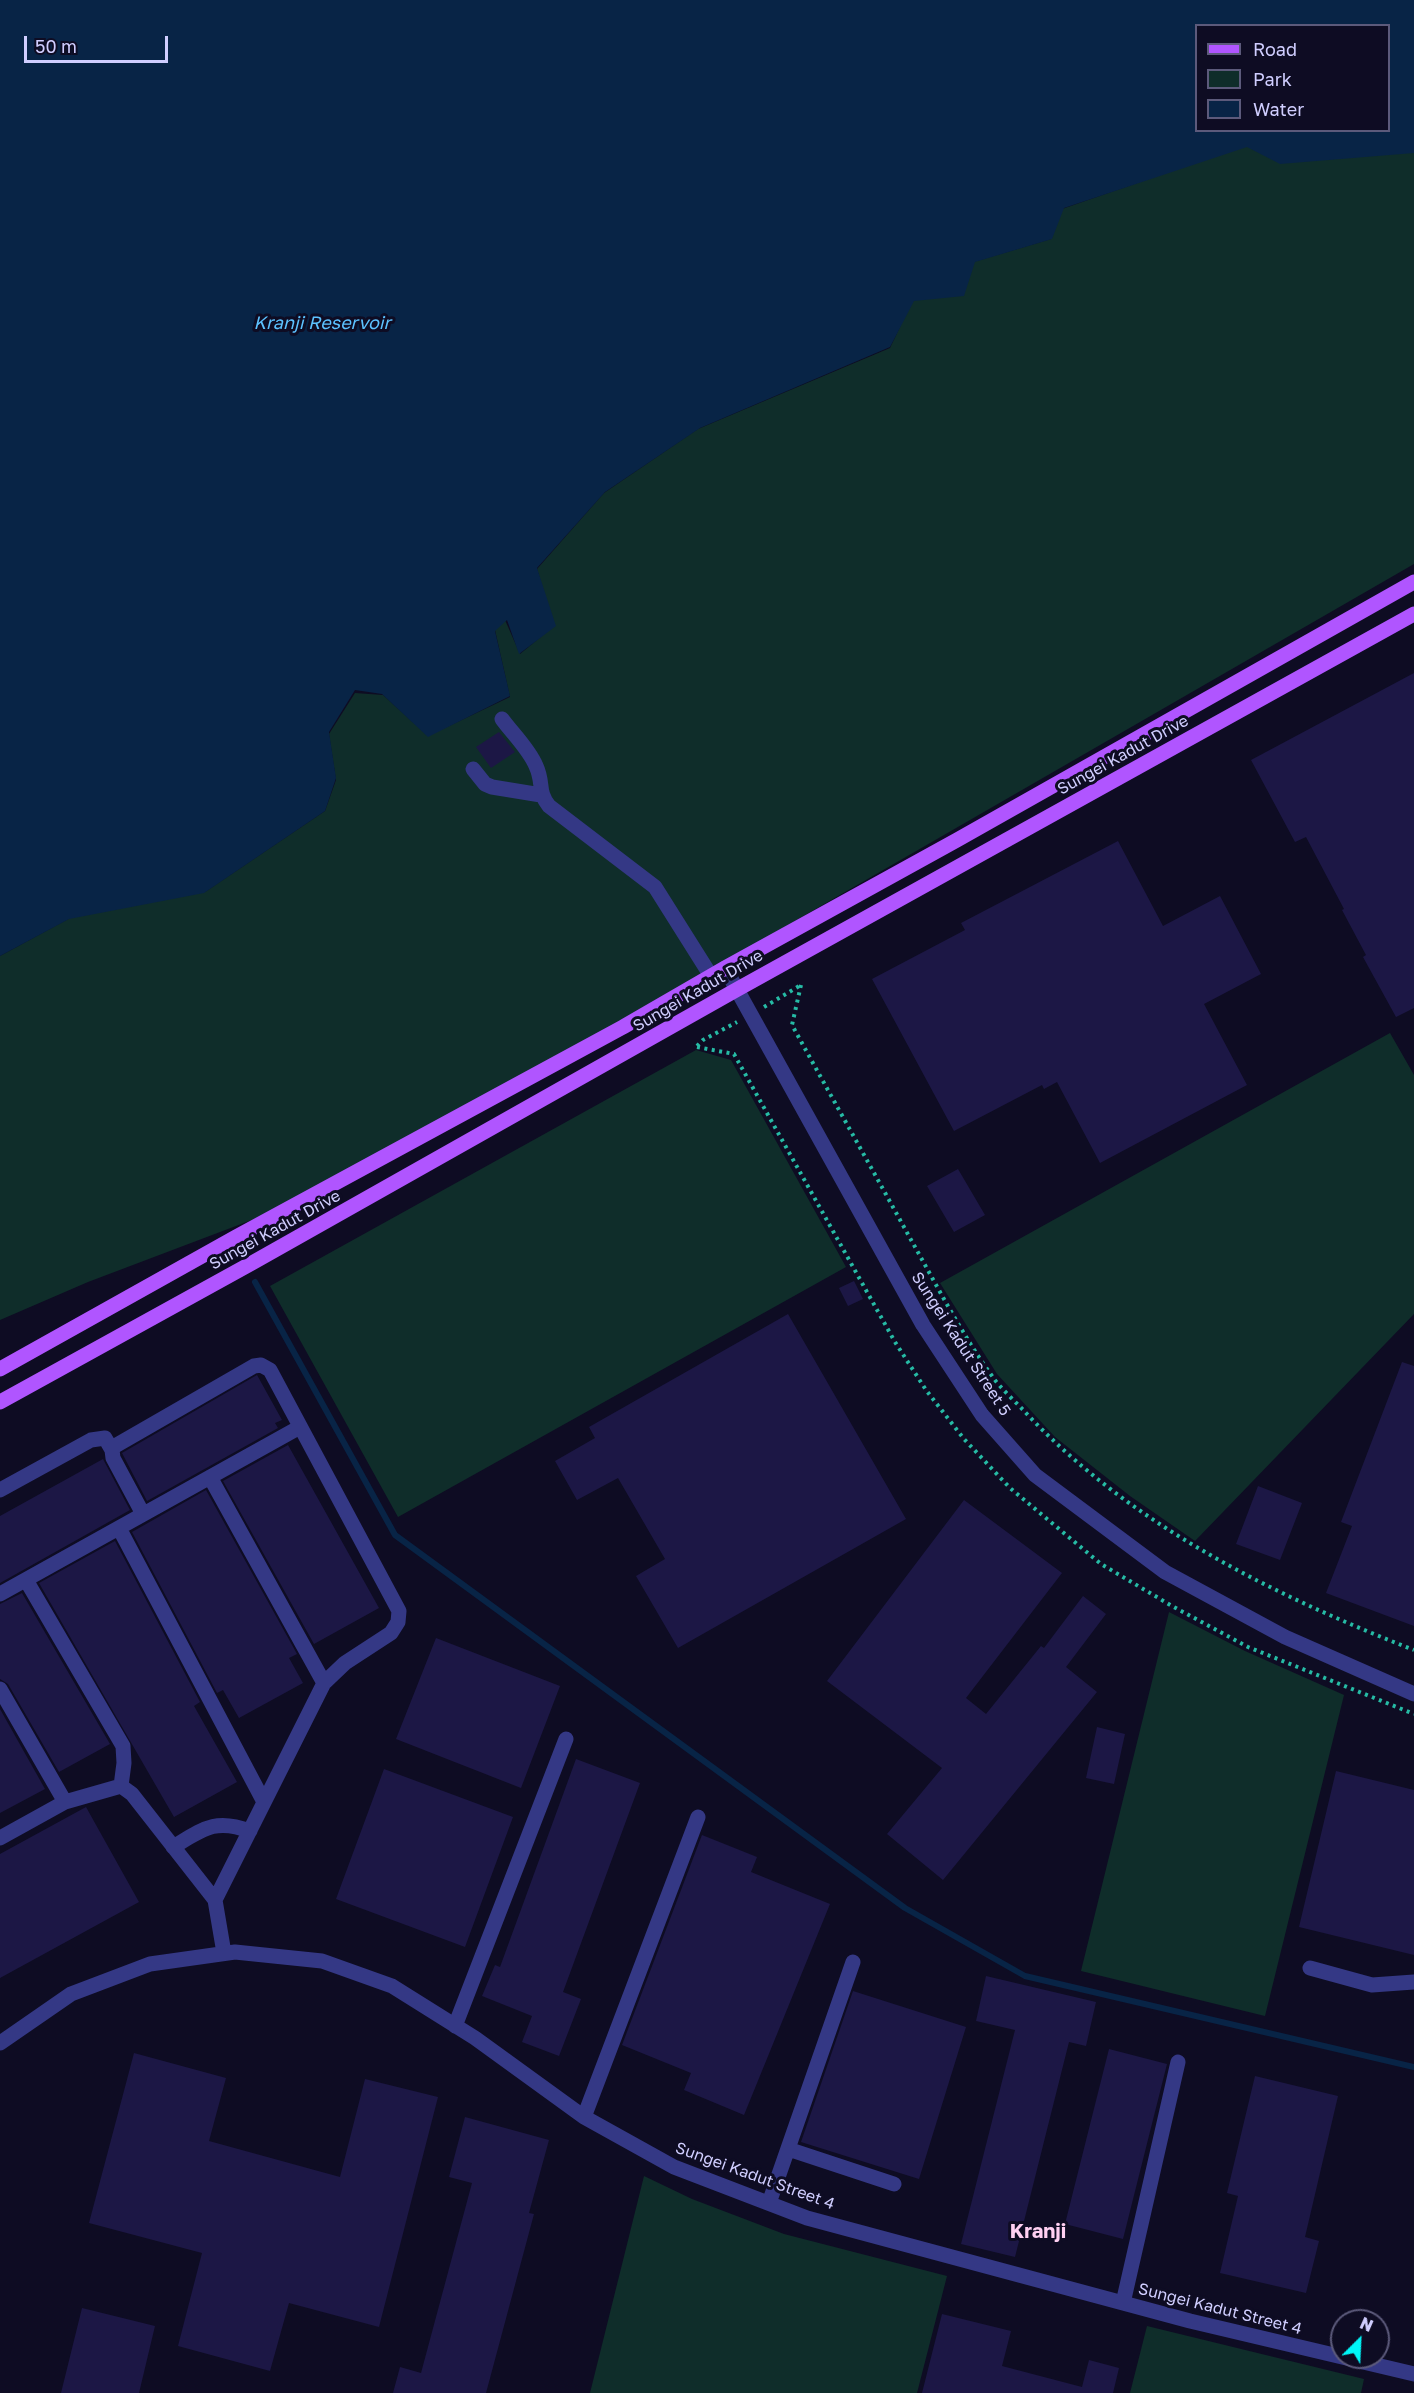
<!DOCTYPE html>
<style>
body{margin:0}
#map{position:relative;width:1414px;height:2393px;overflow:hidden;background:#0e0c23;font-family:"Golos Text",sans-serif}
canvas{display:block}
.legend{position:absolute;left:1195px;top:24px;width:195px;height:108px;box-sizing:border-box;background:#0e0c23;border:2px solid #5c5a7b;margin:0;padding:8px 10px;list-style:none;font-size:18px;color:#d0ceff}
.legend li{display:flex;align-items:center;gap:12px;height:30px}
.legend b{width:30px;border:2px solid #5c5a7b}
.north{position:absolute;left:1330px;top:2309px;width:60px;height:60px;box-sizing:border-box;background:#0e0c23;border:2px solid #5c5a7b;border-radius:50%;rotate:24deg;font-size:16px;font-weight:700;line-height:24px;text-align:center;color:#d0ceff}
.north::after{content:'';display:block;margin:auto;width:21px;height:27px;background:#00f7f9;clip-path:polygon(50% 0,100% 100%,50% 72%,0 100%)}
.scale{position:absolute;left:24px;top:36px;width:144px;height:27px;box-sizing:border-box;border:3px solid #d0ceff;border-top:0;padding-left:8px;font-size:18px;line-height:21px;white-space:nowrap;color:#d0ceff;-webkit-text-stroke:4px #0e0c23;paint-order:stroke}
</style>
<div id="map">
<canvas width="1414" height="2393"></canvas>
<ul class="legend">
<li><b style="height:8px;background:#b055ff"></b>Road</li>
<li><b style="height:16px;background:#0f2d2a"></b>Park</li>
<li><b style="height:16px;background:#082446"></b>Water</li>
</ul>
<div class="north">N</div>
<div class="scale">50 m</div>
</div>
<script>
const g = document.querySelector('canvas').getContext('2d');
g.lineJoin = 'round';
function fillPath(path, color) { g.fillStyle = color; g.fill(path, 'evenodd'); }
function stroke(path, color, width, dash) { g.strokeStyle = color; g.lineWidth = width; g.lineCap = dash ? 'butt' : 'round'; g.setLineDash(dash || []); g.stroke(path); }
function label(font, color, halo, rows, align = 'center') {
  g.font = font + ' "Golos Text",sans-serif'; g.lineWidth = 6; g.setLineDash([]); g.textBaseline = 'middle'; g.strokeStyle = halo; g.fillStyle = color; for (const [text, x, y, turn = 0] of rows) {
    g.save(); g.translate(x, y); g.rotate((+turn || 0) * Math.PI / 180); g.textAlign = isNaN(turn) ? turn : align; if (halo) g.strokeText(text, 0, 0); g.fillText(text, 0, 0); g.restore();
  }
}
fillPath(new Path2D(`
 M1247,145L1414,153V564L323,1193L88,1282L0,1320V956L70,918L205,892L325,811L336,780L329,734L355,693L383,695L428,736L510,697L495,630L505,620L520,654L554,626L537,569L604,493L698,429L890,348L913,299L973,262L1051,239L1062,209Z
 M1390,1033L1414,1075V1314L1195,1541L1130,1496L1055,1437L997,1374L940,1283Z
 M696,1050L731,1060L846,1267L398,1517L270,1286Z
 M1169,1612L1245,1651L1344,1695L1265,2016L1081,1971Z
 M644,2176L692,2199L784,2234L947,2276L917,2393H590Z
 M1147,2326L1364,2379L1361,2393H1130Z`), '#0f2d2a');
fillPath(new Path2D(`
 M0,0H1414V153L1280,164L1247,147L1064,208L1052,239L975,262L964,296L914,301L890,347L700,428L605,492L537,568L556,626L519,654L507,620L495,631L510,696L428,737L382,694L355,690L329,732L336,778L325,811L204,893L69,919L0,956ZM1196,26H1388V130H1196Z`), '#082446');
stroke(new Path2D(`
 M255,1282L395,1535L905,1908L1025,1976L1414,2067`), '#082446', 6);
fillPath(new Path2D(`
 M1414,673V1008L1396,1017L1363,957L1366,955L1342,910L1344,909L1306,837L1295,842L1251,760Z
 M499,732L515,752L491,768L476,747Z
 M1118,841L1163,926L1220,896L1261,974L1204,1004L1247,1085L1100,1163L1057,1082L1044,1089L1042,1085L954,1131L872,979L965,930L961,923Z
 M958,1169L985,1215L954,1232L927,1186Z
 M854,1281L863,1299L848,1306L839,1288Z
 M788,1314L906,1519L678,1648L636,1576L665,1559L618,1478L577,1500L555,1461L595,1438L589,1427Z
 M1402,1362L1414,1366V1626L1326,1593L1352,1526L1341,1522Z
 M257,1375L282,1420L275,1423L278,1428L147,1501L122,1453Z
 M288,1445L379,1608L314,1644L223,1481Z
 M103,1459L130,1510L0,1583V1516Z
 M1258,1486L1302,1503L1280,1560L1236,1544Z
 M206,1490L297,1654L289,1658L303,1683L239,1718L223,1690L217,1693L132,1532Z
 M964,1500L1062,1573L966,1698L986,1714L1041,1646L1044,1648L1083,1596L1106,1614L1066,1667L1097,1692L943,1880L887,1834L942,1768L827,1681Z
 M115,1541L200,1702L194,1706L237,1782L174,1817L39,1583Z
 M22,1593L110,1744L59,1772L8,1684L0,1679V1604Z
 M436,1638L560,1686L521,1788L396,1739Z
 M0,1709L45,1789L0,1813Z
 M1097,1727L1125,1734L1114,1784L1086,1778Z
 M576,1759L640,1783L563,1992L581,1999L559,2056L522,2042L532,2016L482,1996L495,1965L500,1967Z
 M384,1769L513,1817L465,1947L336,1899Z
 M1336,1771L1414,1790V1955L1299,1927Z
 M86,1807L139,1902L0,1978V1854Z
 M702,1835L757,1857L751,1872L830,1904L744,2115L684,2090L691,2073L622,2045Z
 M986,1976L1096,2002L1086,2046L1069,2042L1015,2257L961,2244L1015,2030L976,2021Z
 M853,1991L966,2027L919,2179L801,2142Z
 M1109,2049L1167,2064L1123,2239L1065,2224Z
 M134,2053L226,2078L209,2141L340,2177L365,2079L438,2097L379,2327L289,2303L270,2371L178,2346L202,2253L89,2223Z
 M1255,2076L1338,2096L1305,2237L1319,2241L1306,2293L1220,2273L1238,2196L1227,2193Z
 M465,2117L549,2140L529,2213L534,2214L486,2393H393L400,2367L421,2373L472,2183L449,2177Z
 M82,2308L155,2326L139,2393H61Z
 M942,2314L1011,2331L1002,2366L1082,2387L1089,2360L1119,2368L1113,2393H922Z`), '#1c1745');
stroke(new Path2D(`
 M801,985L792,1025C831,1096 871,1167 910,1238C936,1284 961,1333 992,1376C1001,1389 1015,1401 1026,1413C1131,1525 1273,1595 1414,1650
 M764,1007L801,985
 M697,1046L703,1040L737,1022
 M697,1047L734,1054L895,1342L926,1390L964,1439L1010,1488L1101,1564L1172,1606L1248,1647L1414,1714`), '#26bba5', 4, [3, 4.5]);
stroke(new Path2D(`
 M502,719C513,734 529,749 536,766C544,783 537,791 549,806L655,887L711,976
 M473,769L485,784L492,787L541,795
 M725,968L923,1325L982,1415L1035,1475L1165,1572L1285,1637L1414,1694
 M210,1477L324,1683
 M0,1490L91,1440L105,1438L112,1450
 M143,1514L113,1458L112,1450L115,1446L254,1366L261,1365L270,1370L399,1611L398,1622L391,1633L345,1663L324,1683L215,1900
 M119,1528L264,1802
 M26,1580L123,1746L124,1763L121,1786
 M0,1594L300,1427
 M0,1689L65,1802
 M121,1786L132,1794L215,1900L224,1953
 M0,1838L65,1802L121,1786
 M173,1847C203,1829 215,1818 250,1831
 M1310,1968L1372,1985L1414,1982
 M455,2026L566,1739
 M0,2043L71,1994L150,1964L235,1952L322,1961L392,1986L475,2038L584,2117L674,2167L807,2218L1190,2321L1414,2374
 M584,2117L698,1817
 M788,2149L894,2184
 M769,2203L853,1962
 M1123,2303L1178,2062`), '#343885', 15);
stroke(new Path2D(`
 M0,1369L236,1237L623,1027L725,968L957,840L1414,582
 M0,1402L252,1263L736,990L1414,614`), '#b055ff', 15);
label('16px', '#d0ceff', '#0e0c23', [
 ["Sungei Kadut Drive",1123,755,-29],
 ["Sungei Kadut Drive",698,991,-30],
 ["Sungei Kadut Drive",275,1230,-29],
 ["Sungei Kadut Street 5",961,1344,57],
 ["Sungei Kadut Street 4",755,2176,20],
 ["Sungei Kadut Street 4",1220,2309,14]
]);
label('italic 18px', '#5cc2ff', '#0e0c23', [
 ["Kranji Reservoir",322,323]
]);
label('bold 20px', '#ffd0f2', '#0e0c23', [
 ["Kranji",1038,2232]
]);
</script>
